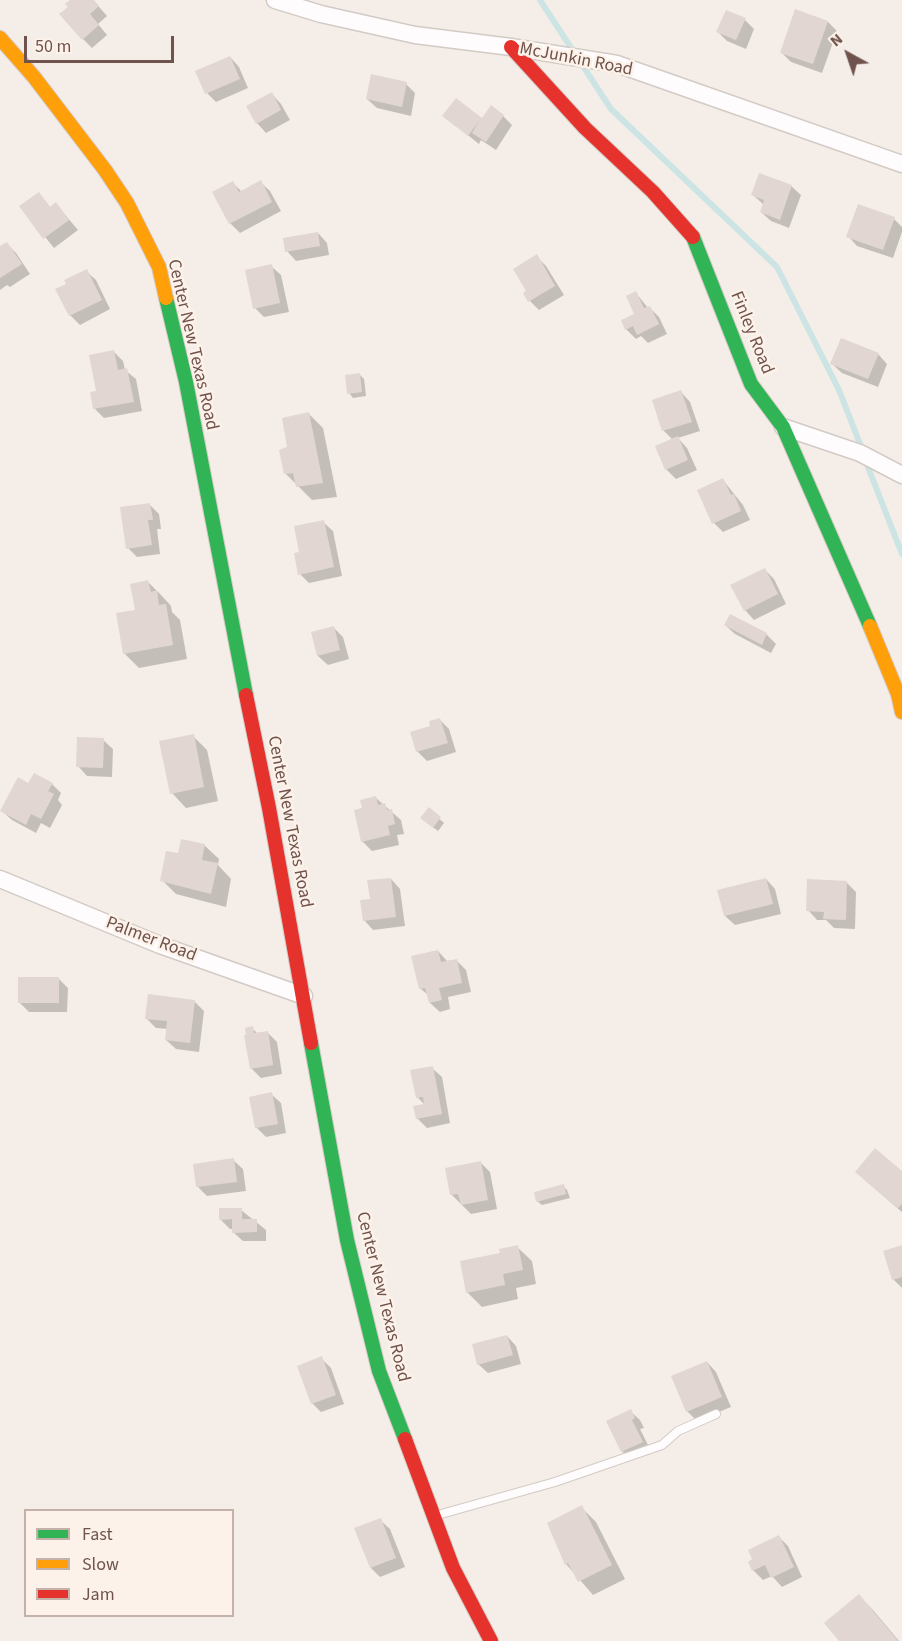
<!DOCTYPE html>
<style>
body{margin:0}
#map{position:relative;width:902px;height:1641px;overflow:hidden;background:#f5eee8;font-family:"Source Sans 3",sans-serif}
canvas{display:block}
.legend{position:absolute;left:24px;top:1509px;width:210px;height:108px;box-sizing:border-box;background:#fdf2e9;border:2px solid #c4b2aa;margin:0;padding:8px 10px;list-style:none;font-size:18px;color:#6f534c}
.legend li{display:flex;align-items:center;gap:12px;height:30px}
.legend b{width:30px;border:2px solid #c4b2aa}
.north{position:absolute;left:818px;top:24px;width:60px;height:60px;-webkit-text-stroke:4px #fdf2e9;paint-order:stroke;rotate:320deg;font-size:16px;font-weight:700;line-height:24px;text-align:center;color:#6f534c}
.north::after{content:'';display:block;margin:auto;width:21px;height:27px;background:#6f534c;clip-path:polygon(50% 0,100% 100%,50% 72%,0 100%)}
.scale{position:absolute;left:24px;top:36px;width:150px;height:27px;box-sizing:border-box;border:3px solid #6f534c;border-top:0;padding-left:8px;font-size:18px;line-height:21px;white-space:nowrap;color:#6f534c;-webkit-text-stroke:4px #fdf2e9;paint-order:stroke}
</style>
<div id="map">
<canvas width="902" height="1641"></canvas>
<ul class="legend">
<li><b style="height:8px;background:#30b455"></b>Fast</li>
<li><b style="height:8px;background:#ff9f0a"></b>Slow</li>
<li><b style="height:8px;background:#e5322d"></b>Jam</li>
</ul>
<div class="north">N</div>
<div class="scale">50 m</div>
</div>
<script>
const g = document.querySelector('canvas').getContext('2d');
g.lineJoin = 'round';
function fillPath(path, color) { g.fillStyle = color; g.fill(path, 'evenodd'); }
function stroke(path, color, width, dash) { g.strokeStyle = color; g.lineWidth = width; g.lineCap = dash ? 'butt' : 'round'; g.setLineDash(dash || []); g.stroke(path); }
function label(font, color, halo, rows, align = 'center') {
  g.font = font + ' "Source Sans 3",sans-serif'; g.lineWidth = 5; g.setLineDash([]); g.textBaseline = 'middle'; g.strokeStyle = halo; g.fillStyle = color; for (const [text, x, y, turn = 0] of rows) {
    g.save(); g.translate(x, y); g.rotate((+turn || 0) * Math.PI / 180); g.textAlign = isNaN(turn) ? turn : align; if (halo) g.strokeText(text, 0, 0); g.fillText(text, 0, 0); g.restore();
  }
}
fillPath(new Path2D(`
 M72,0H93L107,16L98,24L107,35L92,48L83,39L70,7Z
 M745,20L754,29L746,49L727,41L718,32Z
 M828,22L837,31L822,73L791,62L781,52Z
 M230,57L239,67L248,88L216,102L207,93Z
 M406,84L415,93L411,116L377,108L367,99Z
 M272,94L281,104L290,120L266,133L257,123Z
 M444,116L482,120L503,116L512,125L496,150L481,140L479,144Z
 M260,182L270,191L281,211L240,233L230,223L214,192L233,183L242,192Z
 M791,186L801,195L789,228L771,221L761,212L764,205L753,195Z
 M39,194L51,208L56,204L78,230L54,248L21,207Z
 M894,219L902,227V232L893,258L857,246L848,236Z
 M318,233L327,243L329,255L296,261L287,251Z
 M7,244L16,253L30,274L10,287L7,285L0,290V248Z
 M536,256L546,266L564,295L539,310L530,301L528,291Z
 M271,266L281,275L289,312L264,317L255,308Z
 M86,271L96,280L110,309L80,325L70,315Z
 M636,293L648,308H650L659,317L667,334L648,343L641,336L636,339L626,329L636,315Z
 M114,352L123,361L125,370L136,379L142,411L104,418L95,409Z
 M878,354L887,364L878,387L842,373L832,364Z
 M360,375L364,379L366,396L353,398L349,393Z
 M681,392L690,402L700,431L678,438L687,448L697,470L676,479L666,469L673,440L664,431L654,401Z
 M308,413L323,428L337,497L312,500L285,473L289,448Z
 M723,480L743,505L750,520L723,532L714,523Z
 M149,504L159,514L161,529H157L160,554L137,557L128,548Z
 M323,522L333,531L342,576L309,583L300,574L301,553Z
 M764,569L774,579L786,604L754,620L745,610Z
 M148,582L162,596L171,606L172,612L180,620L187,659L139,668L124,653L136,611Z
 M730,616L766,634L776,644L771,653L735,634L725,625Z
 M333,627L343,637L349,659L328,665L318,656L312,633Z
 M440,720L449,729L456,752L427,761L417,751L432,727Z
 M193,736L207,750L218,801L186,808L172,793Z
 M103,740L113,749L112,777L87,776L78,766Z
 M52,784L61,793L58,800L62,805L50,828L41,823L36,833L12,820L2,811L29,785Z
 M376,798L401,820L404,834L397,835L399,845L372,851L362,841L364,809Z
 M429,809L444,823L438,831L426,822Z
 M204,845L219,859L218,865L231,879L226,907L176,894L162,880L179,855Z
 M391,879L400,889L405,926L373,930L364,920L371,900Z
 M766,879L775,889L781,914L735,925L725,916Z
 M847,883L856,892L855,929L834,928L826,920H817L808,910Z
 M438,951L447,961L456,960L466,970L471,992L448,997L450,1009L440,1012L430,1003L429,996L420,988Z
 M58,978L68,988L67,1012H29L19,1002Z
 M195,1002L204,1011L199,1052L176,1049L166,1040L168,1029L156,1028L146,1018Z
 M252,1028L258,1034L267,1032L277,1042L282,1074L261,1078L251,1068Z
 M432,1068L442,1077L450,1123L427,1128L417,1118L425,1105L417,1097Z
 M271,1094L281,1103L286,1133L266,1137L256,1127Z
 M233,1160L243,1169L246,1191L207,1196L198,1187Z
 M480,1162L490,1172L497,1209L471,1214L451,1194Z
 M857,1172L902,1173V1212L866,1181Z
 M563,1186L567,1190L570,1198L542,1205L537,1201Z
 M241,1210L266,1230V1241H243L233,1232V1229H230L220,1219Z
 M902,1246V1288L894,1280L885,1252Z
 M517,1247L532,1261L536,1284L516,1288L518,1299L482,1307L467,1292L502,1254Z
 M507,1336L516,1346L521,1364L488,1373L478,1364Z
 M321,1358L331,1368L344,1404L321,1412L312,1403Z
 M707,1362L716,1372L731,1407L697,1421L687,1411Z
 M630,1411L640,1420L644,1428L640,1429L651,1451L631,1461L622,1451Z
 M581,1507L596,1522L625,1579L593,1595L566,1564Z
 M380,1520L390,1529L405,1567L380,1577L371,1568L356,1529Z
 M779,1537L788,1546L802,1577L782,1587L772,1576L763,1580L753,1570Z
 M859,1596L873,1610L899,1641H841Z`), '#0003');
stroke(new Path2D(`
 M540,0L611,109L777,267L839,390L862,449
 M866,462L902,554`), '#cce4e3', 6);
fillPath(new Path2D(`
 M70,0H94L99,6L90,14L99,25L82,40L59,14L68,7L65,4Z
 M795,9L828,21L813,64L780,53Z
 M726,10L746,18L736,40L716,32Z
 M230,56L240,79L205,94L195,71Z
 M371,74L407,82L402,107L366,99Z
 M272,92L281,110L256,124L246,106Z
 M456,98L482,118L491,105L504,115L486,142L472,133L479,121L468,136L442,116Z
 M759,173L792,185L780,220L760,212L764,200L751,195Z
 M261,180L272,202L229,224L212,192L233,181L239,192Z
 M39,192L50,207L56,202L69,220L43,239L19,206Z
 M858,204L895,217L883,250L846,237Z
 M318,232L320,246L285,252L283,238Z
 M7,242L22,264L0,278V246Z
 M537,254L555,286L528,302L523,293L526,291L513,269Z
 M272,264L280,303L253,309L245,270Z
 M87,269L102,300L69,316L55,289L66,284L64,280Z
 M636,291L644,308L650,306L659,324L637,335L633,326L625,330L621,320L634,314L626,296Z
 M841,338L879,353L868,379L830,364Z
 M114,350L118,370L127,368L134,402L93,409L90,392L96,391L89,355Z
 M360,373L362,392L347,394L345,375Z
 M681,390L692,422L662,431L652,400Z
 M309,412L323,483L296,487L293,473L284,474L279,450L287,447L282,418Z
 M678,436L688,460L665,470L655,446Z
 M723,478L731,495L734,494L741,511L712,524L697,490Z
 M150,503L153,520H148L152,545L126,549L120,507Z
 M324,520L334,567L298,575L294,553L299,552L294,526Z
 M765,568L778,594L744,611L730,585Z
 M148,580L151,592L157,590L159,605L166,604L173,645L123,654L116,613L135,610L130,584Z
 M730,614L767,633L762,645L724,625Z
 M334,626L340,650L317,656L311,632Z
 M440,718L448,743L416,752L410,732L430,726L429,721Z
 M194,734L204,787L170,794L159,741Z
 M77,737L104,738L103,768L76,767Z
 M34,773L53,783L48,791L54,794L41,819L31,814L26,825L0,811L18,777L28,783Z
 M376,796L378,805L385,803L387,810L392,809L395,824L388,826L390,835L361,842L354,810L362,808L360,800Z
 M429,807L441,817L433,828L420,818Z
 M181,839L205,844L202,860L218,863L211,894L160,881L166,851L178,853Z
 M391,878L396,917L363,921L360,900L370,899L367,880Z
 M766,878L773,904L724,916L717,890Z
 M807,879L847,881L846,920L823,919L824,912L806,911Z
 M438,950L441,962L457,959L462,983L439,988L442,1000L429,1003L425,988L419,989L411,956Z
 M18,977H59V1003H18Z
 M148,994L195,1000L190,1043L165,1040L167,1021L145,1019Z
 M253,1026L254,1033L268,1031L273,1065L250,1069L244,1035H246L245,1028Z
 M433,1066L442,1114L416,1119L413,1106L424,1104L423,1097L416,1098L410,1070Z
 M272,1092L278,1124L255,1128L249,1097Z
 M875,1148L902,1171V1204L898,1208L855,1172Z
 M234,1158L237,1182L196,1187L193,1164Z
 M481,1161L488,1200L461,1205L458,1194L450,1195L445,1168Z
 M564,1184L566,1194L536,1202L534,1192Z
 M219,1208H242V1219H257V1232L232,1233V1219L219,1220Z
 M518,1245L523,1270L503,1274L505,1285L466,1293L460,1261L500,1253L499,1249Z
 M902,1245V1277L892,1280L883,1251Z
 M507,1335L513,1355L477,1365L472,1344Z
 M322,1356L336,1395L311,1404L297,1366Z
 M707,1361L722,1397L686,1412L671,1376Z
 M631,1409L635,1418L632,1420L643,1442L621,1452L606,1421Z
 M582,1505L612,1565L578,1582L568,1563L565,1565L547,1523Z
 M381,1518L396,1558L370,1568L354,1528Z
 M779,1535L794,1567L771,1578L765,1565L752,1571L748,1562L752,1559L748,1550Z
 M859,1594L898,1641H839L824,1623Z`), '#e1d6d1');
const lane = new Path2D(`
 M434,1516L555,1482L662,1445L678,1431L716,1414`);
const street = new Path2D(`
 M275,0L321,14L415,35L511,47L617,64L902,164
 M783,427L860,453L902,475
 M0,879L160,945L304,996`);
const fast = new Path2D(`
 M693,237L751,384L783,427L870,626
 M166,298L186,382L246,695
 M311,1043L347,1240L379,1371L405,1439`);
const slow = new Path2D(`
 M0,38L34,77L105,170L127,203L159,267L166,298
 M870,626L898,694L902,712`);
const jam = new Path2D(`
 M511,47L585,128L653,192L693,237
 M246,695L269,808L311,1043
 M405,1439L453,1568L491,1641`);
stroke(lane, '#d3cac6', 10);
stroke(street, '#d3cac6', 19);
stroke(fast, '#d4cac5', 16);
stroke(slow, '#d4cac5', 16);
stroke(jam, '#d4cac5', 16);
stroke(lane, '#fefcfc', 8);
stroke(street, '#fefcfc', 16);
stroke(fast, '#30b455', 14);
stroke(slow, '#ff9f0a', 14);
stroke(jam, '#e5322d', 14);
label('18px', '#6f534c', '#fdf2e9', [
 ["McJunkin Road",576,60,11],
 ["Finley Road",751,333,68],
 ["Center New Texas Road",192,345,77],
 ["Center New Texas Road",289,822,79],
 ["Palmer Road",151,940,21],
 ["Center New Texas Road",382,1297,76]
]);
</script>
